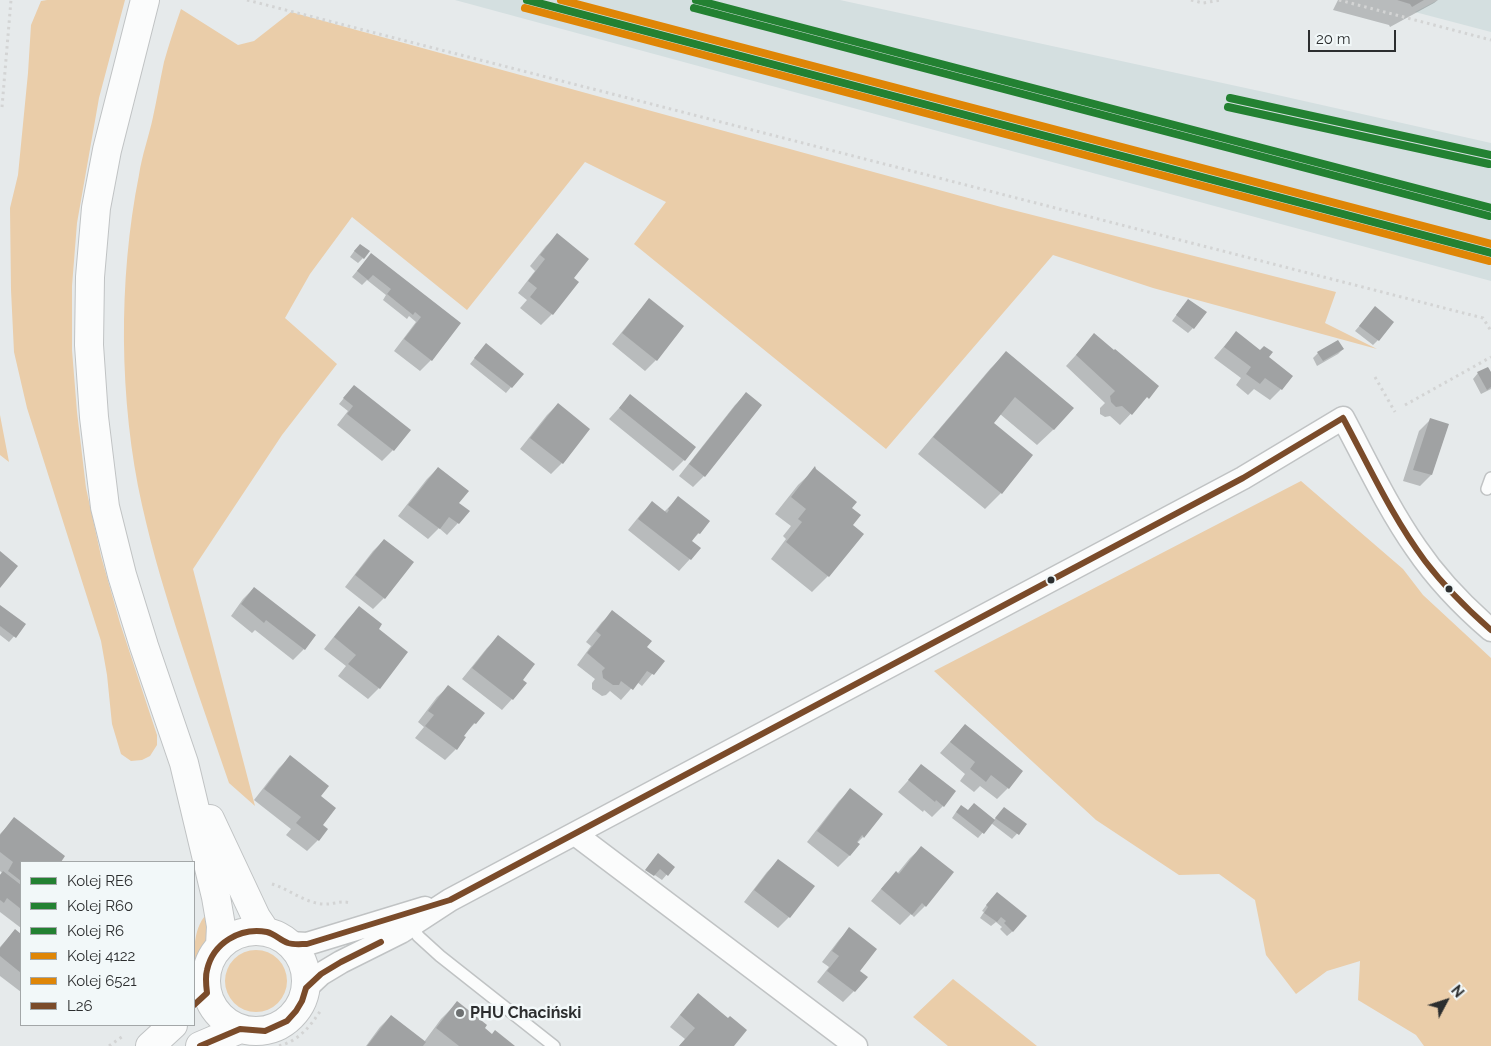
<!DOCTYPE html>
<meta charset="utf-8">
<style>
body{margin:0}
#map{position:relative;width:1491px;height:1046px;overflow:hidden;background:#e6eaeb;font-family:Raleway,sans-serif}
canvas{display:block}
.legend{position:absolute;left:20px;top:861px;width:175px;height:165px;box-sizing:border-box;background:#f2f8f9;border:1px solid #a3a7a8;margin:0;padding:6px 9px;list-style:none;font-size:15px;color:#2c2e2f}
.legend li{display:flex;align-items:center;gap:10px;height:25px}
.legend b{width:25px;border:1px solid #a3a7a8}
.north{position:absolute;left:1421px;top:976px;width:50px;height:50px;-webkit-text-stroke:4px #f2f8f9;paint-order:stroke;rotate:50deg;font-size:14px;font-weight:700;line-height:20px;text-align:center;color:#2c2e2f}
.north::after{content:'';display:block;margin:auto;width:18px;height:22px;background:#2c2e2f;clip-path:polygon(50% 0,100% 100%,50% 72%,0 100%)}
.scale{position:absolute;left:1308px;top:30px;width:88px;height:22px;box-sizing:border-box;border:2px solid #2c2e2f;border-top:0;padding-left:6px;font-size:15px;line-height:18px;white-space:nowrap;color:#2c2e2f;-webkit-text-stroke:4px #f2f8f9;paint-order:stroke}
</style>
<div id="map">
<canvas width="1491" height="1046"></canvas>
<ul class="legend">
<li><b style="height:6px;background:#238132"></b>Kolej RE6</li>
<li><b style="height:6px;background:#238132"></b>Kolej R60</li>
<li><b style="height:6px;background:#238132"></b>Kolej R6</li>
<li><b style="height:6px;background:#df8607"></b>Kolej 4122</li>
<li><b style="height:6px;background:#df8607"></b>Kolej 6521</li>
<li><b style="height:6px;background:#7a4b2a"></b>L26</li>
</ul>
<div class="north">N</div>
<div class="scale">20 m</div>
</div>
<script>
const g = document.querySelector('canvas').getContext('2d');
g.lineJoin = 'round';
function fillPath(path, color) { g.fillStyle = color; g.fill(path, 'evenodd'); }
function stroke(path, color, width, dash) { g.strokeStyle = color; g.lineWidth = width; g.lineCap = dash ? 'butt' : 'round'; g.setLineDash(dash || []); g.stroke(path); }
function label(font, color, halo, rows, align = 'center') {
  g.font = font + ' Raleway,sans-serif'; g.lineWidth = 5; g.setLineDash([]); g.textBaseline = 'middle'; g.strokeStyle = halo; g.fillStyle = color; for (const [text, x, y, turn = 0] of rows) {
    g.save(); g.translate(x, y); g.rotate((+turn || 0) * Math.PI / 180); g.textAlign = isNaN(turn) ? turn : align; if (halo) g.strokeText(text, 0, 0); g.fillText(text, 0, 0); g.restore();
  }
}
fillPath(new Path2D(`
 M455,0H840L1264,92L1491,143V281Z
 M1438,0H1491V32L1415,12Z`), '#d4dfe0');
fillPath(new Path2D(`
 M47,0H125L99,98L77,223L72,286V350L77,412L86,488L101,556L120,623L157,735V745L150,756L142,760L131,761L121,754L112,724L107,675L101,641L27,408L14,352L11,290L10,208L18,175L28,73L31,25L41,1Z
 M181,9L238,45L254,41L291,12L1001,207L1336,292L1325,323L1377,349L1153,288L1053,255L886,449L634,244L666,202L585,162L467,310L352,217L310,274L285,318L337,364L282,435L193,569L255,806L229,783C198,691 163,599 142,505C119,401 118,280 139,175C142,155 149,136 153,117C157,99 160,80 164,62C169,44 175,26 181,9Z
 M0,415L9,462L0,455Z
 M1301,481L1403,569L1423,595L1491,658V1046H1424L1416,1035L1358,1000L1360,961L1327,971L1296,994L1266,955L1255,900L1219,874L1179,875L1096,820L934,671Z
 M210,911V934L206,945L199,957L194,975C194,954 192,925 210,911Z
 M225 981a31 31 0 1 1 62 0a31 31 0 1 1-62 0Z
 M953,979L1037,1046H948L913,1017Z`), '#eacda9');
fillPath(new Path2D(`
 M1338,0H1438L1434,3L1390,27L1389,25L1333,10Z
 M557,235L572,278L552,314L541,325L520,308L527,300L518,293L535,271L530,266L546,246Z
 M355,250L363,258L358,263L350,257Z
 M366,260L459,323L431,360L420,371L394,351L416,322L409,316L407,319L383,300L386,295L367,280L362,285L352,277Z
 M650,300L656,360L645,371L612,344L639,311Z
 M1183,306L1193,328L1188,333L1172,321Z
 M1375,308L1378,340L1373,345L1355,331Z
 M1236,333L1267,357L1281,389L1270,400L1254,389L1248,395L1236,385L1241,378L1214,358L1226,344Z
 M1094,335L1157,386L1120,425L1110,416L1105,417L1100,414V408L1105,403L1066,366Z
 M1343,349L1338,354L1317,366L1313,358L1318,353Z
 M481,350L522,374L506,393L470,364Z
 M1006,353L1054,429L1037,445L1000,414L992,423L1001,493L985,509L918,454L990,369Z
 M1478,373L1491,375V389L1481,394L1473,379Z
 M349,392L393,450L382,461L337,425L348,411L339,404Z
 M746,394L760,405L704,476L693,487L679,476L735,405Z
 M630,396L694,447L684,460L673,471L609,419Z
 M558,404L562,463L551,474L520,449L547,415Z
 M1430,420L1431,475L1420,486L1403,481L1419,431Z
 M438,468L457,504L468,512L447,535L439,528L428,539L398,516L427,479Z
 M815,469L850,508L851,525L828,576L812,592L771,559L786,539L783,536L791,526L775,514L798,485Z
 M679,497L699,533L691,541L700,548L679,571L628,530L641,514L652,503L664,512Z
 M384,540V598L373,609L345,587L373,551Z
 M254,588L314,636L304,649L293,660L255,630L252,633L231,616L243,599Z
 M0,606L24,625L9,642L0,635Z
 M359,608L377,629L379,688L368,699L338,676L346,666L324,649L348,619Z
 M613,612L645,647L663,661L642,686L637,682L621,700L610,691L606,695L602,696L592,689V683L595,679L577,665L591,646L586,642L602,622Z
 M498,637L521,680L512,699L502,710L462,679L487,648Z
 M448,687L475,723L462,736L456,749L445,760L415,738L424,727L418,722L437,697Z
 M965,725L1008,788L997,799L980,786L974,792L960,781L965,774L940,753Z
 M290,757L319,796L321,825L326,829L318,840L307,851L286,835L291,829L254,800L279,768Z
 M921,766L943,806L932,817L924,810L923,812L898,792Z
 M850,790L863,837L857,843L858,844L849,856L838,867L807,842L839,801Z
 M956,812H967L994,820L999,814L1026,824L1012,839L991,823L978,838L952,818Z
 M14,819L64,857L59,862H21V928L0,912V875L2,873L0,871V834Z
 M921,848L925,906L914,917L911,914L900,925L871,901L885,884L896,873L897,874L910,858Z
 M778,861L813,887L789,917L778,928L744,902L767,872Z
 M673,867L662,880L646,869Z
 M645,871L652,877L648,881L641,875Z
 M992,898L1013,931L1007,936L1000,929L1002,927L996,922L991,926L980,918L984,912L982,911Z
 M849,929L854,991L843,1002L817,982L829,967L822,962L839,940Z
 M15,930L21,935V992L0,976V947Z
 M698,995L728,1019L734,1046H679L685,1039L670,1027L687,1006Z
 M457,1003L483,1029L492,1035L513,1046H366L380,1027L391,1016L424,1042L441,1019Z`), '#0003');
fillPath(new Path2D(`
 M1397,0H1424L1412,7L1410,4Z
 M557,233L589,259L574,278L579,282L553,315L530,297L537,288L528,281L545,259L540,255Z
 M360,244L370,251L364,259L354,251Z
 M371,253L461,323L432,361L404,339L421,317L415,312L413,315L387,294L391,289L373,275L368,280L357,271Z
 M649,298L684,326L657,361L622,333Z
 M1188,299L1207,312L1194,329L1176,315Z
 M1375,306L1394,322L1379,341L1359,326Z
 M1236,331L1260,350L1264,346L1273,352L1269,357L1293,376L1282,390L1265,378L1260,384L1246,374L1251,367L1224,347Z
 M1094,333L1114,350L1115,349L1159,386L1149,399L1147,397L1132,415L1122,406L1116,407L1111,402L1110,396L1115,391L1076,355Z
 M1338,340L1344,349L1323,361L1317,352Z
 M486,343L524,374L512,388L474,358Z
 M1006,351L1074,408L1054,430L1015,397L994,423L1033,455L1002,494L933,437Z
 M1488,367L1491,372V387L1487,390L1477,372Z
 M354,385L411,430L394,451L347,414L353,406L343,398Z
 M746,392L762,405L705,477L689,464Z
 M630,394L696,447L685,461L619,408Z
 M558,403L590,429L563,464L530,438Z
 M1430,418L1449,424L1432,475L1413,470Z
 M815,466L816,469L857,502L852,508L861,515L853,525L864,534L829,577L786,542L802,522L798,519L806,509L791,497Z
 M438,467L469,491L459,503L470,511L459,524L449,517L440,529L408,505Z
 M678,496L710,521L700,534L698,533L692,541L701,548L691,560L638,519L652,501L667,513L669,510L668,509Z
 M384,539L414,562L385,599L355,575Z
 M0,551L18,566L0,588Z
 M254,587L316,635L305,650L266,620L264,623L241,604Z
 M0,605L26,624L16,638L0,626Z
 M359,606L382,624L379,629L408,652L380,689L348,664L356,655L334,637Z
 M612,610L652,641L647,647L665,661L654,675L647,671L633,690L621,681L619,685H613L603,678L602,671L605,668L587,653L601,635L596,631Z
 M498,635L535,664L523,680L527,683L513,700L472,668Z
 M448,685L485,713L476,724L474,723L464,736L466,737L457,750L425,726L434,715L428,711Z
 M965,724L1023,771L1009,789L991,775L986,782L970,769L975,762L950,742Z
 M290,755L329,786L321,796L336,808L323,825L328,829L319,841L296,823L301,817L264,789Z
 M921,764L956,791L944,807L936,800L935,802L908,780Z
 M850,788L883,814L864,838L862,835L857,842L860,844L850,856L817,831Z
 M974,803L995,820L984,834L956,812L961,805L968,810Z
 M1004,807L1027,824L1019,835L995,818Z
 M14,817L65,856L61,862H21V881L8,871L13,862L0,852V835Z
 M921,846L954,872L926,907L922,903L912,915L881,889L896,871L899,874Z
 M658,853L675,867L668,876L660,869L654,876L645,870Z
 M778,859L815,886L790,918L754,890Z
 M3,871L21,885V909L7,898L4,903L0,900V875Z
 M997,892L1027,916L1013,932L1004,923L1006,921L1001,917L997,922L984,913L988,907L986,905Z
 M849,927L877,949L860,971L868,977L855,992L827,971L839,956L832,951Z
 M15,929L21,934V973L0,956V948Z
 M698,993L728,1018L730,1016L747,1030L734,1046H679L695,1028L680,1015Z
 M457,1001L487,1025L485,1028L492,1034L495,1030L515,1046H459L436,1028Z
 M391,1015L426,1042L423,1046H367Z`), '#a0a2a3');
const lane = new Path2D(`
 M1487,489L1491,478
 M411,922L418,936L440,956L554,1046`);
const street = new Path2D(`
 M575,834L856,1046
 M289,943L307,944L425,908
 M306,988L321,974L341,962L401,932L450,900L1243,478L1343,418C1366,461 1388,508 1416,548C1437,579 1463,606 1491,630`);
const secondary = new Path2D(`
 M145,0L107,150L96,208L90,277L89,345L94,417L105,507L122,575L144,646L184,763L216,897L221,926L220,946
 M210,819L256,917L266,932
 M206 981a50 50 0 1 1 100 0a50 50 0 1 1-100 0Z
 M150,1046L173,1025
 M200,1046L240,1029`);
stroke(lane, '#c0c3c4', 14);
stroke(street, '#c0c3c4', 25);
stroke(secondary, '#c0c3c4', 30);
stroke(new Path2D(`
 M247,0L1483,318L1491,331
 M1191,0L1203,3L1221,0
 M1339,0L1491,40
 M2,107L11,0
 M1375,377L1395,412
 M1405,405L1491,357
 M272,884L278,886C292,892 307,903 323,904C333,905 339,900 351,903
 M109,1046L123,1036
 M279,1046C298,1041 310,1027 321,1010`), '#d3d4d4', 3, [2.5, 4]);
stroke(lane, '#fbfcfc', 11);
stroke(street, '#fbfcfc', 22);
stroke(secondary, '#fbfcfc', 28);
stroke(new Path2D(`
 M1343,418C1369,466 1392,517 1425,561C1444,586 1467,609 1491,630
 M194,1005L207,993C206,985 205,977 207,970C213,943 240,927 267,932C275,934 280,940 288,943C294,945 301,944 307,944L450,900L1243,478L1343,418
 M200,1046L240,1029L265,1031L287,1021L296,1011L302,1001L306,988L321,974L341,962L381,942`), '#7a4b2a', 6);
stroke(new Path2D(`
 M527,0L1491,253`), '#238132', 8);
stroke(new Path2D(`
 M696,0L1491,208
 M1230,98L1491,155`), '#238132', 8);
stroke(new Path2D(`
 M694,8L1489,216
 M1228,107L1489,164`), '#238132', 8);
stroke(new Path2D(`
 M525,8L1489,261`), '#df8607', 8);
stroke(new Path2D(`
 M561,0L1491,244`), '#df8607', 8);
for (const [x, y, r, color] of [
 [1051,580,4.5,"#2c2e2f"],
 [1449,589,4.5,"#2c2e2f"],
 [460,1013,5,"#6d7071"]
]) { const dot = new Path2D(); dot.arc(x, y, r, 0, 2 * Math.PI); g.fillStyle = color; g.fill(dot); stroke(dot, '#f2f8f9', 2); }
label('bold 16px', '#2c2e2f', '#f2f8f9', [
 ["PHU Chaciński",470,1013]
], 'left');
</script>
